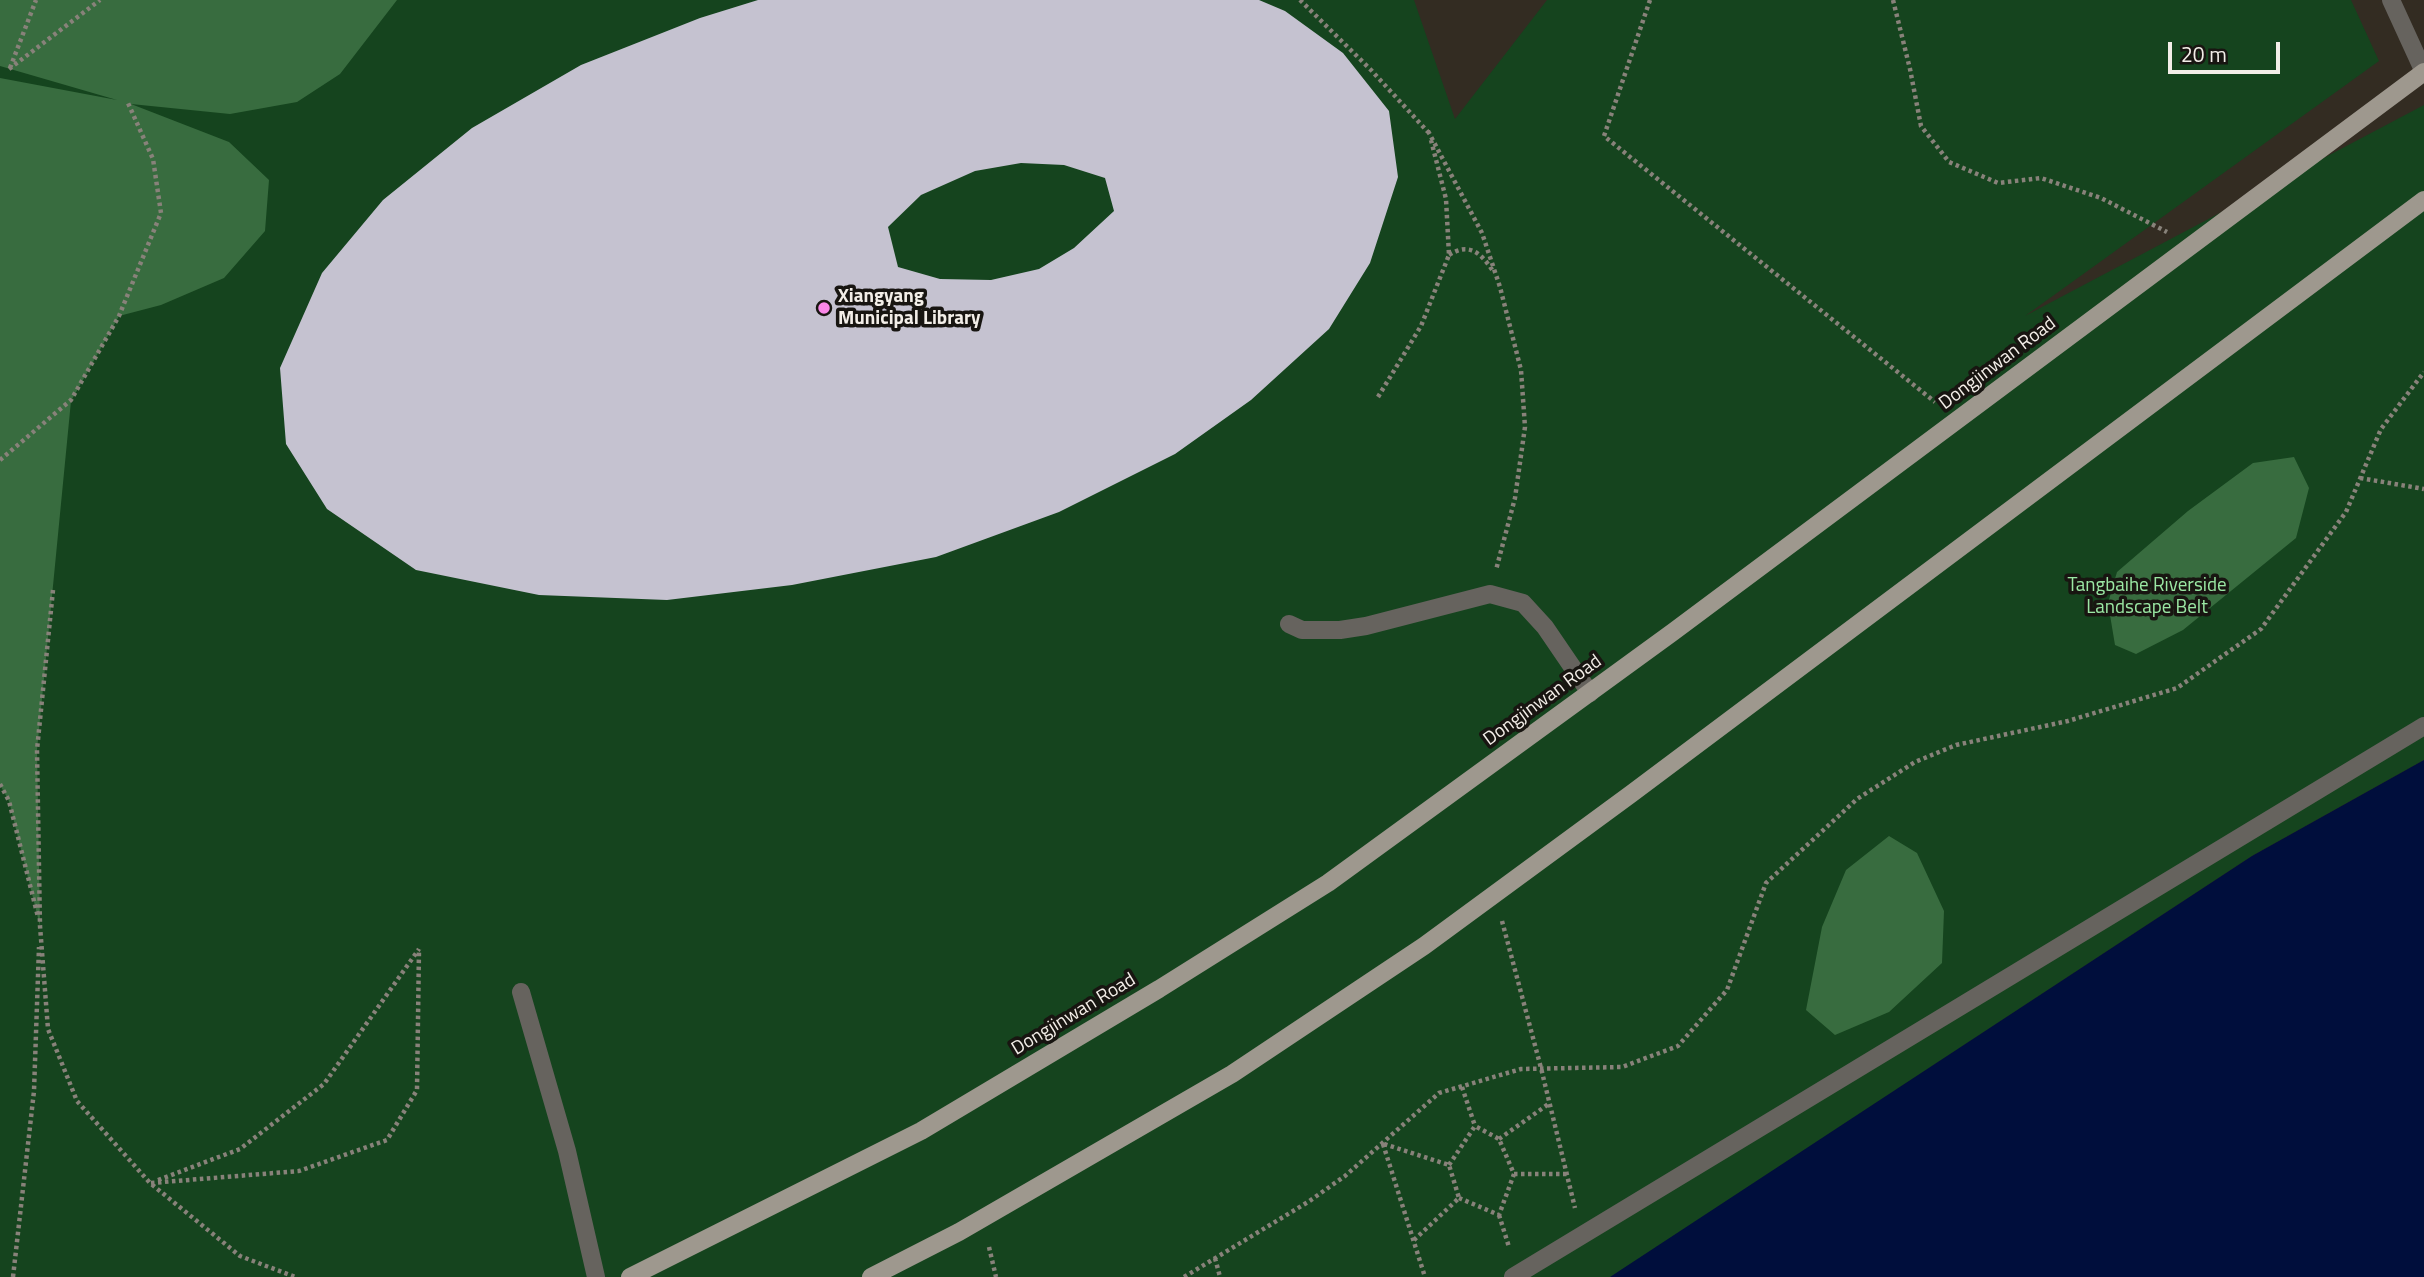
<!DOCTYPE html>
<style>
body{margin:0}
#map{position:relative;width:2424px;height:1277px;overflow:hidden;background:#332c22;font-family:"Titillium Web",sans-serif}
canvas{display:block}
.scale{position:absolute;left:2168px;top:42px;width:112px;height:32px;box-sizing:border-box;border:4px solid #f3eee8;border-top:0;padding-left:9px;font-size:21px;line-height:24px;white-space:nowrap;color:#f3eee8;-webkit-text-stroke:5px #181511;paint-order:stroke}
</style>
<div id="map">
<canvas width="2424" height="1277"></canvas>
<div class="scale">20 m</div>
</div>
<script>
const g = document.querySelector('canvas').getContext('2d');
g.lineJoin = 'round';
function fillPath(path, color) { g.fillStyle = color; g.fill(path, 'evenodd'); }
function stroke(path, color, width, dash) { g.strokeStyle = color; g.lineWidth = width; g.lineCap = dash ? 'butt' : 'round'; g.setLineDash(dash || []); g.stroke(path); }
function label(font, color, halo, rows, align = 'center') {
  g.font = font + ' "Titillium Web",sans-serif'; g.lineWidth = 7; g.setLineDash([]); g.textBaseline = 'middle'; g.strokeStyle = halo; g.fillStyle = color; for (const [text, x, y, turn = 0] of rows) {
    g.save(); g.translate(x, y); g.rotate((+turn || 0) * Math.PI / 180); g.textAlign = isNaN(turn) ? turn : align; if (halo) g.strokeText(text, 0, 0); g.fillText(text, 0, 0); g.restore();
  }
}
fillPath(new Path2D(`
 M0,0H1414L1455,119L1547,0H2351L2379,61L2025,316L2424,105V760L2252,856L1611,1277H0Z`), '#15441e');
fillPath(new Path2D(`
 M0,0H397L340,74L297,102L230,114L131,104L229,142L269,180L265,231L224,278L161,305L119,316L71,401L37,750L40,926L9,801L0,785V78L117,100L0,66Z
 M2294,457L2309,488L2296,538L2183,630L2136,654L2115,645L2108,603L2117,572L2188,511L2253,463Z
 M1889,836L1917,853L1944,911L1942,963L1889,1012L1835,1035L1806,1010L1822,927L1846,870Z`), '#386c3f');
fillPath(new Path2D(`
 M2424,760V1277H1610L2252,856Z`), '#000e3c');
fillPath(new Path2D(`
 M758,0H1259L1285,11L1343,53L1389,111L1398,177L1370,263L1329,329L1251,400L1175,454L1059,512L936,557L792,585L667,600L539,595L416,570L327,509L286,444L280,368L322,273L383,200L472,128L581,65L700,18ZM1021,163L1064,165L1105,178L1114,211L1074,248L1039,269L991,280L940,279L898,267L888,227L921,195L975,171Z`), '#c5c2d0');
stroke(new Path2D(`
 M1300,0L1371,70L1428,132
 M1650,0L1604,136L1935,402
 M1893,0L1910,69L1921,126L1949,162L1998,183L2041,178L2101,198L2167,232
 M10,68L36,0
 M9,69L100,0
 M1428,131L1482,233L1500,287L1521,370L1525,427L1515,498L1496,570
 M1449,255C1469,242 1481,253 1493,271
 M1378,397L1421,326L1449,255L1446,199L1431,140
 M0,460L71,400L119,316L161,213L153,159L128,103
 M2360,478L2424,489
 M53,590L37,750L40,926L48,1029L77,1101L150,1183L240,1256L295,1277
 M0,784L9,801L38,917
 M1502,921L1541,1068L1575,1208
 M1462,1087L1475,1126
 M1499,1139L1550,1103
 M1383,1144L1425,1277
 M1384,1144L1449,1165L1459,1198L1414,1240
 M1449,1165L1475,1126L1499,1139L1514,1174L1499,1215L1459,1198
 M1514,1174H1567
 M158,1180L240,1149L324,1084L419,949
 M151,1183L299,1171L387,1140L417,1090L419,949
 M1499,1215L1509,1247
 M989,1247L996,1277
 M1215,1258L1220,1277
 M13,1277L34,1091L39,947
 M1184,1277L1308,1202L1345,1176L1439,1093L1521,1069L1622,1067L1678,1046L1727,990L1766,883L1857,799L1915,762L1956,745L2068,721L2177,688L2261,629L2346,512L2381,429L2424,372`), '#88827a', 4.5, [3.5, 3.5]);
stroke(new Path2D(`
 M2391,0L2424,72
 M1289,624L1302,630H1340L1366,626L1490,594L1523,603L1545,627L1590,693
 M521,992L567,1151L596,1277
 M1513,1277L2424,726`), '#66635e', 18);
stroke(new Path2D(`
 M630,1277L921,1131L1159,989L1328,883L1673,632L2424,72
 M871,1277L959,1232L1232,1074L1424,946L1631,794L2424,200`), '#9e988e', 18);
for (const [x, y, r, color] of [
 [824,308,7,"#fa87e8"]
]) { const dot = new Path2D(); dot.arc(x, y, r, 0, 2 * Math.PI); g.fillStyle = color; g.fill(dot); stroke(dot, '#181511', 2.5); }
label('bold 19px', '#f3eee8', '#181511', [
 ["Xiangyang",838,297],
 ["Municipal Library",838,319]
], 'left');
label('19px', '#f3eee8', '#181511', [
 ["Dongjinwan Road",1998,364,-37],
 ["Dongjinwan Road",1543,701,-36],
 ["Dongjinwan Road",1074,1015,-31]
]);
label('19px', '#9be8a4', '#181511', [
 ["Tangbaihe Riverside",2147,586],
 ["Landscape Belt",2147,608]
]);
</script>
